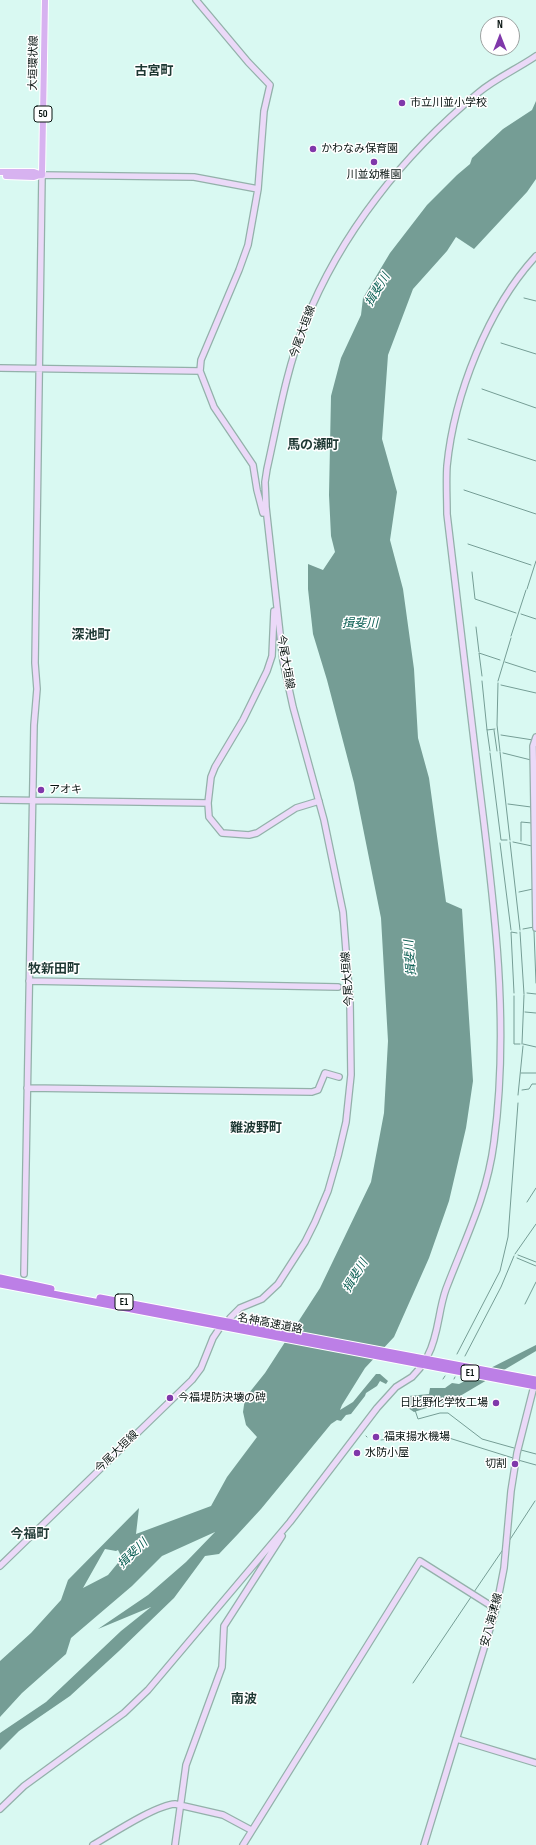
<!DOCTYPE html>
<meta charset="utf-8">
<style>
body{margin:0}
#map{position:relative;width:536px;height:1845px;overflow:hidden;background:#d9f9f2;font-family:"Sofia Sans Condensed",sans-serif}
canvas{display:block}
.north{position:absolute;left:480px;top:16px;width:40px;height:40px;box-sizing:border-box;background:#fff;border:1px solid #9ca1a0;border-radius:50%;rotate:0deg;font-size:11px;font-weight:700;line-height:16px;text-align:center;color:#081411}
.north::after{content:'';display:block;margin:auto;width:14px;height:18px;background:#8038aa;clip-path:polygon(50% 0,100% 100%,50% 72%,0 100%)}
</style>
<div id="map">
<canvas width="536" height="1845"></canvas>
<div class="north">N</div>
</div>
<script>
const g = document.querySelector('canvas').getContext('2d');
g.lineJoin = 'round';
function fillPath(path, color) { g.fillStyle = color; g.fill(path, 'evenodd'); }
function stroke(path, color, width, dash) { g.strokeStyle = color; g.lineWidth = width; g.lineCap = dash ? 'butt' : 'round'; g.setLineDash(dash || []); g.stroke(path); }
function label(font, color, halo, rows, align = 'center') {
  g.font = font + ' "Sofia Sans Condensed","Noto Sans JP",sans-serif'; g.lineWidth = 3; g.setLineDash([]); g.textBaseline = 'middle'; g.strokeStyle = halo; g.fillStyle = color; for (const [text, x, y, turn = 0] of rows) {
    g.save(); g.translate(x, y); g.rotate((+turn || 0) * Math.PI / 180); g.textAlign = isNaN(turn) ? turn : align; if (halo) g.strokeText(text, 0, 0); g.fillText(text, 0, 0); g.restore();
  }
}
fillPath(new Path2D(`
 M536,101V179L527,192L474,249L456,237L447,251L413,289L388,355L382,439L397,492L390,540L403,589L414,669L418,738L429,778L446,902L462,909L473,1081L466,1128L449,1201L429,1258L394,1337L365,1368L342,1405L340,1410L353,1402L376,1374H380L388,1381L386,1384L380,1381L377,1386L366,1393L365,1396L351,1414L346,1415L341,1421L337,1420L331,1424L261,1509L238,1534L219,1554L205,1556L174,1598L119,1651L70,1696L19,1731L0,1750V1733L46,1702L121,1631L151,1607L98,1629L148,1595L186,1562L215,1532L162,1556L132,1586L71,1638L66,1654L22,1693L0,1717V1661L31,1633L61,1600L68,1580L139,1508L136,1534L211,1506L227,1477L257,1437L246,1425L243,1412L245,1398L265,1373L320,1288L371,1182L384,1113L388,1041L381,918L354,783L327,680L313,634L308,589V564L323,570L335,552L331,536L329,495L331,396L341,358L361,315L363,298L390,253L427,205L457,175L470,164L472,158L503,129L532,110ZM105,1549L116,1551L118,1550L122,1558L108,1575L83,1588Z
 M536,1345V1351L455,1399L414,1412L405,1406L409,1396L429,1394L430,1388H445L452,1383L459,1384Z`), '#759d95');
stroke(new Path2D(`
 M524,298L536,301
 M501,343L536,354
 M482,389L536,408
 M468,439L536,461
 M464,490L536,514
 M468,544L531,565
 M472,572L475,599L516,613
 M527,589L536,561
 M521,614L536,619
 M476,627L479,652
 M511,636L526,590
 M505,662L536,672
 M482,676L479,653L500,660
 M482,681L487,730L495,729
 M498,681L511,638
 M498,683L497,725L500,751
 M501,685L536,693
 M487,730L490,751
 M494,730L497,751
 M501,735L533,740
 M500,752L510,840
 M490,753L501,840H507
 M503,753L531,760
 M508,804L531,807
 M521,841V822L532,823
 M510,842L520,930
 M513,842L532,846
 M500,843L511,930
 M519,892L533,889
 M523,929L534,927
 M534,931L536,983
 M520,932L524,994
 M514,993L511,932L517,933
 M527,993L536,994
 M514,996V1044H520
 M525,1012L536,1013
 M522,1044L524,995
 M523,1044L536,1047
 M521,1073H536
 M522,1090L529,1089L532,1084H536
 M518,1095L523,1046
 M527,1202L536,1188
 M515,1254L536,1224
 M518,1255L536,1262
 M517,1258L536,1266
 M525,1304L536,1282
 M457,1354L500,1271L508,1237L518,1103
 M465,1356L501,1287L514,1256
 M443,1379L445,1376
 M454,1379L455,1377
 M415,1410L418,1419L440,1413H448L482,1439L514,1448
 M366,1436L367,1437
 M381,1440L433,1433L513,1458
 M521,1450L536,1454
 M518,1460L536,1465
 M509,1541L535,1501
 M474,1592L504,1548
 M413,1683L471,1597`), '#759d95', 1);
const secondary = new Path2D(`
 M196,0L248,62L270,85L264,111L258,189L248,245L239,270L201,360L200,371L214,407L253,465L257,490L263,513
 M0,368L200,371
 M274,611L272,656L267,671L243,720L215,767L211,777L208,803L209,817L222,833L249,835L257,833L296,808L319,801
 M536,737L533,746L536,928
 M0,800L208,803
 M29,981L338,987
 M27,1088L312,1092L318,1090L325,1073L339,1077
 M24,1274L34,725L37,689L35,663L42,175L194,177L258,189
 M230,1318L240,1308L262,1299L278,1284L305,1242L315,1222L328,1191L338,1156L346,1122L351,1075L350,1002L343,912L324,820L293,707L283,661L266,507L265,482L267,469C278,420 286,370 305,323C340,234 404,154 478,93C496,78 517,69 536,56
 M428,1355C439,1334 438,1311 446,1289C465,1239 487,1197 494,1142C510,1023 494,902 479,783C468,693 458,604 447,514C447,498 446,482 447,466C454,395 488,308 536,256
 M0,1566L192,1380L201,1368L213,1338L219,1329
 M457,1739L536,1763
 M0,1809L24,1786L124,1713L148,1690L290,1522L377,1408L396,1387L412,1377L420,1368
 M93,1845C112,1834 156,1805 175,1804L223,1815L251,1830
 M175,1845L186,1765L222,1667L224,1626L282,1536
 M243,1845L420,1561L496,1609
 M424,1845L496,1609L504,1568L511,1491L517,1453L533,1390`);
const primary = new Path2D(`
 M0,172H34L42,175
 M42,175L45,0
 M6,176L34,177L40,175`);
const highway = new Path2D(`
 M0,1278L51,1289
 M0,1284L536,1386
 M100,1298L536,1380`);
stroke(secondary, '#93b1aa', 8);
stroke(primary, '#fff', 8);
stroke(highway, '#fff', 9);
stroke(secondary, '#ebd9f8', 5.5);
stroke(primary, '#d7b2f0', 6);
stroke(highway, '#bc7fe6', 7);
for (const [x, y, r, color] of [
 [402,103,4,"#8038aa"],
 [313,149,4,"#8038aa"],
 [374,162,4,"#8038aa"],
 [41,790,4,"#8038aa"],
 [170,1398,4,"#8038aa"],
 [496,1403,4,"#8038aa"],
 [376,1437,4,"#8038aa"],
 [357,1453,4,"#8038aa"],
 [515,1464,4,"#8038aa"]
]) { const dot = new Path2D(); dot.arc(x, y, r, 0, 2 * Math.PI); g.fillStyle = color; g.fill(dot); stroke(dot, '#fff', 1.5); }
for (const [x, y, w] of [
 [43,114,18],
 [124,1302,18],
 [470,1373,18]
]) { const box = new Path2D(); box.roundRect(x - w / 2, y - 8, w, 16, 3); g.fillStyle = '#fff'; g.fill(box); stroke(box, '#081411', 1); }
label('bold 10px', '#081411', null, [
 ["50",43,114],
 ["E1",124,1302],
 ["E1",470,1373]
]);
label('11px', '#081411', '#fff', [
 ["大垣環状線",34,63,-89],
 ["今尾大垣線",303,332,-70],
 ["今尾大垣線",285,662,80],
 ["今尾大垣線",348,979,-94],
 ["名神高速道路",270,1324,11],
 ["今尾大垣線",117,1452,-44],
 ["安八海津線",492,1620,-75]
]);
label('11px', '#081411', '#fff', [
 ["市立川並小学校",410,103],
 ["かわなみ保育園",321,149],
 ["川並幼稚園",374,175,"center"],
 ["アオキ",49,790],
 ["今福堤防決壊の碑",178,1398],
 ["日比野化学牧工場",488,1403,"right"],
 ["福束揚水機場",384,1437],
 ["水防小屋",365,1453],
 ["切割",507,1464,"right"]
], 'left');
label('italic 12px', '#0d6055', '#fff', [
 ["揖斐川",378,290,-59],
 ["揖斐川",360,624],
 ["揖斐川",411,958,-95],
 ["揖斐川",356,1276,-59],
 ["揖斐川",133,1554,-44]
]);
label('bold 13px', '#1e3833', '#fff', [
 ["古宮町",154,72],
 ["馬の瀬町",313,446],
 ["深池町",91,636],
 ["牧新田町",54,970],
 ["難波野町",256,1129],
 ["今福町",30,1535],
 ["南波",244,1700]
]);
</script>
